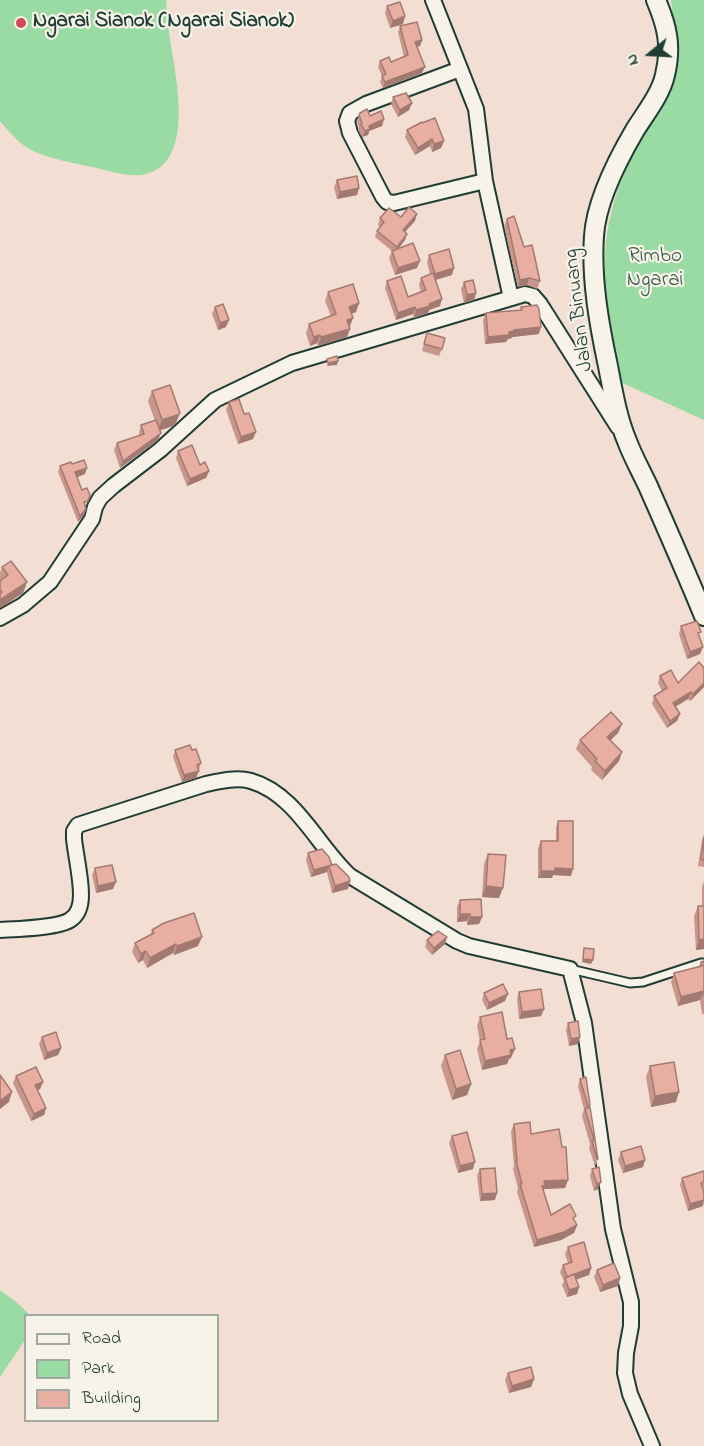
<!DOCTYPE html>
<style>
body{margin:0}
#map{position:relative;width:704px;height:1446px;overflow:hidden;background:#f2ded3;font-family:"Indie Flower",sans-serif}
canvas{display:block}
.legend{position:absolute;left:24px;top:1314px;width:195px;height:108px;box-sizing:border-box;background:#f7f3e8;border:2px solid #a1aaa0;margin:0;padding:8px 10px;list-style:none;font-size:18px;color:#1f3d34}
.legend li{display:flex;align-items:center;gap:12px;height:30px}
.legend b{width:30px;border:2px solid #a1aaa0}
.north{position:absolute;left:620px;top:24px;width:60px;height:60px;-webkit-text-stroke:4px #f7f3e8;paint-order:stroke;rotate:252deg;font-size:16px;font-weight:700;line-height:24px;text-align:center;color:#1f3d34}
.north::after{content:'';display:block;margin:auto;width:21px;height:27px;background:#1f3d34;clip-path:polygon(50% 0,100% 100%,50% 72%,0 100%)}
</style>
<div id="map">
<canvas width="704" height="1446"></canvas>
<ul class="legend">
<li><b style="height:8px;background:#f7f3e8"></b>Road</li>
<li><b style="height:16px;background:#9adaa3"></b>Park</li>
<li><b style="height:16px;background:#e8aea2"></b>Building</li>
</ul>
<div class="north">N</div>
</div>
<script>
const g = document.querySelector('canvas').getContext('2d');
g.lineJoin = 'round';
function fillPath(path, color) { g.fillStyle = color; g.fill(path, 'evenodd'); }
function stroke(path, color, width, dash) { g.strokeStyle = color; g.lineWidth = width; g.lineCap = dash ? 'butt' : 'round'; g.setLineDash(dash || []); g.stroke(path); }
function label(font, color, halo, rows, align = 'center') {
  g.font = font + ' "Indie Flower",sans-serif'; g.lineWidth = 4.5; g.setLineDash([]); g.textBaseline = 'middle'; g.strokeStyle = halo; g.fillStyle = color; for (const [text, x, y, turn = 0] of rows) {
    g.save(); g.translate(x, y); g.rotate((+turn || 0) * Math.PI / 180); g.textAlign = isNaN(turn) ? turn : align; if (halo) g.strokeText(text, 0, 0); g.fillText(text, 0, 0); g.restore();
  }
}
fillPath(new Path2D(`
 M0,0H166C167,11 167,22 169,32C174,71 199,165 142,175C128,177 106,170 92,167C73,163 41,157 26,147C16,140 8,130 0,121Z
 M671,0H704V420L618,381C609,327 597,269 611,214C618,181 634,151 644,119C651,100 655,81 661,62C667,41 675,22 671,0Z
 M0,1290L16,1302L30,1315L26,1316L25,1340L0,1377Z`), '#9adaa3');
const service = new Path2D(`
 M570,969L630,983L643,982L701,963H704`);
const minor = new Path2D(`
 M433,0L476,109L485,181L511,298
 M460,69L366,104L350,113L347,121L350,133L383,197L387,202L394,203L485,181
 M0,618L23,605L50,582L92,519L95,507L100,498L113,486L160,450L215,400L292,363L525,294L533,296L540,304L618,427
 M0,930C16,929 58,928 70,920C78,915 81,905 81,895C81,877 76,857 74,839V831L78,825L206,784C220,781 237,777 251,781C296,794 318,847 350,876L457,941L469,946L570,969L584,1023L613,1229L631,1302V1326L626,1353L625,1373L630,1394L652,1446`);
const secondary = new Path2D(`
 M656,0C667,26 672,46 665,75C661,94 645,114 635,130C618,159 596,202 594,236C591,279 599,324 608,366C613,392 617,417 627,441C633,457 641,471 648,486C667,529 686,572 704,616`);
stroke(service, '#1f3d34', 11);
stroke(minor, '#1f3d34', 18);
stroke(secondary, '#1f3d34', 22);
stroke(service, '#f7f3e8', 7);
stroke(minor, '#f7f3e8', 14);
stroke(secondary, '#f7f3e8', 18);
fillPath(new Path2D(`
 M387,6L403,24L390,28L385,13Z
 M400,26L422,40L420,46L417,47L422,73L383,88L380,82L382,76L378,67L380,61L391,62L404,57L398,32Z
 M393,97L412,103L409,110L398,117L391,104Z
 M360,113L384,119L382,126L369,131L368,135L362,137L358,130L359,127L357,121Z
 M407,130L444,141L441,148L432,152L430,146L415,155L405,137Z
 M337,180L359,188L357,195L337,199L334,187Z
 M401,217L415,221L405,232L407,234L405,240L399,248L417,268L395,275L389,258L392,251L375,237L377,231L380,227L378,225L380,218Z
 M507,219L524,247L540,281L537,289L527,285L518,287L504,226Z
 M429,255L452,275L435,280L440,306L429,310L428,313L414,318L413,314L396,320L385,288L387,281L408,297L421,292L419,285L421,278L430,274L427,262Z
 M464,282L476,293L474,300L464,303L461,289Z
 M328,292L359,303L356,312L352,314L350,326L347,337L318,346L317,343L310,346L306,333L309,324L331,316L325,301Z
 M215,307L226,327L218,330L212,314Z
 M521,307L539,334L512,337V338L508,339L506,342L485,344L483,320L486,313L520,310Z
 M427,333L442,349L439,356L422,351Z
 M152,391L176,423L173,426L160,430L158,440L120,468L114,450L117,443L140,436L139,433L141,425L155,421L148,401Z
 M229,402L253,439L238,444L226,410Z
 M178,451L209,471L206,478L187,486L176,458Z
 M72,464L85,474L77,477L86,509L84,515L78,522L58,472L60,466Z
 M2,567L27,582L23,593L0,608V573Z
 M681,626L699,636L700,654L687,659L679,634Z
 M704,668V687L690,701L688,699L675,707L680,714L677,721L667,728L652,704L654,696L662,691L658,683L660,676L678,683Z
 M622,724L618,733L610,741L622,752L619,761L602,780L591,770L592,767L576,749L580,740Z
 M175,750H192L201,763L196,778L182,782L173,757Z
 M558,821L571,876L553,875L552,878H538V848L541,841H556V828Z
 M704,834V867L698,866L702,840Z
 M308,853L332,865L350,881L348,889L332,893L327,872L311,877L306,860Z
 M488,854L499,898L482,897L484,864Z
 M95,868L113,889L96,893L92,875Z
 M704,881V949L696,950L694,916L698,906H702V887Z
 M460,900L482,917L479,924L467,925V921L457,922V907Z
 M152,930L198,946L174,955L173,953L147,968L143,960L138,963L132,952L135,943L151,934Z
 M447,937L445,944L432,955L425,947L427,940Z
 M704,961V1014H702L700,1000L678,1006L671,982L674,973L699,966L701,962Z
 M519,992L544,1009L541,1016L519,1019L517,999Z
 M484,993L505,1001L487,1010L482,1000Z
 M480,1017L511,1058L509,1059L507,1064L482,1070L477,1049L480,1041L477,1026Z
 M568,1023L578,1044L569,1046L566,1030Z
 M42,1037L61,1048L58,1055L44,1060L39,1044Z
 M445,1055L471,1084L467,1095L452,1100L441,1066Z
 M650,1066L676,1102L651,1107L646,1077Z
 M16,1076L43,1082L40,1089L38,1090L46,1108L44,1115L31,1121L13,1083Z
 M580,1079L589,1108L595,1139L598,1159L595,1166L589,1148L590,1144L582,1116L584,1109L578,1086Z
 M514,1124L531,1134L568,1180L565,1188L544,1189L543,1191L551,1215L574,1221L577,1225L574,1233L561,1240L534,1247L517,1192L518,1188L513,1169L514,1166L511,1131Z
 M452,1136L473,1169L458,1173L449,1143Z
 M621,1152L645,1160L643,1167L623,1173L618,1160Z
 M599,1167L598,1189L594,1191L590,1176L592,1169Z
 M480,1169L495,1200L480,1201L477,1176Z
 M704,1171V1188L703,1189V1206L688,1211L680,1185L682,1178Z
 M568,1247L591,1268L589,1275L576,1279L579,1287L577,1294L567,1297L562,1285L564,1281L560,1272L563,1265L568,1263L565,1254Z
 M597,1270L620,1278L618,1286L600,1292L594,1277Z
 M508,1373L534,1379L531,1387L509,1393L505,1380Z`), '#c8968b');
fillPath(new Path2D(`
 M405,16L403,24L390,28L393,21Z
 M422,40L420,46L412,48L415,42Z
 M425,67L422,73L383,88L385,82Z
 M412,103L409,110L398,117L400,110Z
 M384,119L382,126L369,131L368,135L362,137L365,131L369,126Z
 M432,139L430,146L415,155L418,148Z
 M444,141L441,148L432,152L434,144Z
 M359,188L357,195L337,199L340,192Z
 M417,214L415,221L400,237L403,230Z
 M407,234L405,240L395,253L397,247Z
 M420,261L417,268L395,275L398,268Z
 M454,268L452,275L432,281L435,274Z
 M529,278L527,285L518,287L520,280Z
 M476,293L474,300L464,303L467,295Z
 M442,299L440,306L429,310L428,313L414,318L416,310L429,304Z
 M359,303L356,312L346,316L349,307Z
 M415,307L413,314L396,320L398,313Z
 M353,318L350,326L344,328L347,320Z
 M229,320L226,327L218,330L220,323Z
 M541,327L539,334L512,337V338L508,339L506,342L485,344L488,337L514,330Z
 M350,329L347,337L318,346L321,337Z
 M320,335L317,343L310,346L314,337Z
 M338,361L337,365L327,366L328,363Z
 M180,413L176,423L173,426L158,431L162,420Z
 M256,432L253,439L238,444L241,437Z
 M161,433L158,440L120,468L123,461Z
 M87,468L85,474L73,479L75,472Z
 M209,471L206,478L187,486L190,479Z
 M86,509L84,515L78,522L80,516Z
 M27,582L23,593L0,608V600Z
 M703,647L700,654L687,659L690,652Z
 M704,683V687L690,701L693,694Z
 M691,692L688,699L670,710L673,703Z
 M680,714L677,721L667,728L670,721Z
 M622,724L618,733L603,747L607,737Z
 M622,752L619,761L602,780L605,771Z
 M199,771L196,778L182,782L184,775Z
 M332,865L329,866L327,872L311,877L314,870Z
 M555,868L573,869L571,876L553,875L552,878H538L541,871Z
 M350,881L348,889L332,893L335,886Z
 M116,882L113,889L96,893L98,886Z
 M486,886L503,888L499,898L482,897Z
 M460,914H470L467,921L457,922Z
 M470,917H482L479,924L467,925Z
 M202,937L198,946L174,955L177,946Z
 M447,937L445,944L432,955L434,948Z
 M704,939V949L696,950L699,940Z
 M176,944L173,953L147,968L150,958Z
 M146,951L143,960L138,963L141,954Z
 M583,959L593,960L591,964L582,962Z
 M704,991L700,1000L678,1006L681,997Z
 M508,994L505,1001L487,1010L489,1003Z
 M544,1009L541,1016L519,1019L522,1012Z
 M580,1037L578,1044L569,1046L571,1039Z
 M61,1048L58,1055L44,1060L47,1053Z
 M515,1049L511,1058L509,1059L507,1064L482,1070L485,1061L510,1050Z
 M43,1082L40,1089L33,1092L35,1085Z
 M471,1084L467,1095L452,1100L456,1089Z
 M12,1092L9,1102L0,1109V1101Z
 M679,1092L676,1102L651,1107L655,1096Z
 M46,1108L44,1115L31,1121L34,1114Z
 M645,1160L643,1167L623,1173L625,1166Z
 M475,1162L473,1169L458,1173L460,1166Z
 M568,1180L565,1188L544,1189L542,1193L539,1194L544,1181Z
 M601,1182L598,1189L594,1191L597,1184Z
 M497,1193L495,1200L480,1201L482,1194Z
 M704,1200L703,1206L688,1211L690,1204Z
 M577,1225L574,1233L561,1240L534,1247L537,1240Z
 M591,1268L589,1275L567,1283V1277Z
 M620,1278L618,1286L600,1292L603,1285Z
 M579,1287L577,1294L567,1297L569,1290Z
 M534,1379L531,1387L509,1393L512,1386Z`), '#a27a71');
const building = new Path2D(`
 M400,2L405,16L393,21L387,6Z
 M417,22L422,40L415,42L425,67L385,82L382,76L386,74L380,61L389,57L391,62L408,55L400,26Z
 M406,93L412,103L400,110L393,97Z
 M367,109L370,116L381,111L384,119L369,126L370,129L365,131L361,124L362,123L359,115L360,113Z
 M435,118L444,141L434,144L432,139L418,148L407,130L422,122V123Z
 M357,176L359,188L340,192L337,180Z
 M409,207L417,214L403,230L407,234L397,247L377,231L384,222L380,218L389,208L401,217Z
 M514,216L524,247L532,245L540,281L529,278L520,280L507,219Z
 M413,243L420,261L398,268L392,251Z
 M449,249L454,268L435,274L429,255Z
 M433,273L442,299L429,304L430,306L416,310L415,307L398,313L387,281L401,276L408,297L426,290L421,278Z
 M473,280L476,293L467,295L464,282Z
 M353,284L359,303L349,307L353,318L347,320L350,329L321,337L320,335L314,337L309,324L336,314L328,292Z
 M223,304L229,320L220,323L215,307Z
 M537,305L539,309L541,327L514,330V331L509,332V335L488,337L486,313L522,310L521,307Z
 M427,333L445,338L442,349L424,344Z
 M337,356L338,361L328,363L327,359Z
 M170,385L180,413L177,415L162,420L152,391Z
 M239,399L244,414L249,413L256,432L241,437L229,402Z
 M156,420L161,433L123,461L117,443L144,434L141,425Z
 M192,445L200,465L205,462L209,471L190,479L178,451Z
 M84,460L87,468L75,472L82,490L87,488L90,495L88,501L84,502L86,509L80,516L60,466L71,462L72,464Z
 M11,561L27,582L0,600V594L2,592L0,590V581L8,575L2,567Z
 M697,621L701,632L698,633L703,647L690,652L681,626Z
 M699,662L704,668V683L693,694L691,692L673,703L680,714L670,721L654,696L667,688L660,676L671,670L678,683Z
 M611,712L622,724L607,737L622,752L605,771L595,761L597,759L580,740Z
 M190,745L192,750L196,749L201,763L197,765L199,771L184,775L175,750Z
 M558,821H573V869L555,868V871H541V841H558Z
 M704,837V860L701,859Z
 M322,849L329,857L332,865L314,870L308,853Z
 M488,854L506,855L503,888L486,886Z
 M336,864L349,877L350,881L335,886L329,866Z
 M112,865L116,882L98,886L95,868Z
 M481,899L482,917H470V914H460V900Z
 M698,906H704V939L699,940Z
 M194,913L202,937L177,946L176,944L150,958L146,951L141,954L135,943L154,933L152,930L164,923Z
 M438,931L447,937L434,948L427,940Z
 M584,948L594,949L593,960L583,959Z
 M704,961V996V991L681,997L674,973L702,966L701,962Z
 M503,984L508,994L489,1003L484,993Z
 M541,989L544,1009L522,1012L519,992Z
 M502,1012L507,1039L512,1038L515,1049L510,1050L511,1055L485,1061L480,1040L485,1039L480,1017Z
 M578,1021L580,1037L571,1039L568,1023Z
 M56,1032L61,1048L47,1053L42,1037Z
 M460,1050L471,1084L456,1089L445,1055Z
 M674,1062L679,1092L655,1096L650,1066Z
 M36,1067L43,1082L35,1085L46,1108L34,1114L16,1076Z
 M0,1075L12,1092L0,1101Z
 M586,1077L590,1105L588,1106L580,1079Z
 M590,1107L595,1139H594L585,1109Z
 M530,1122L531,1134L559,1129L562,1147H566L568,1180L544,1181L545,1185L542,1186L551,1215L570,1204L576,1216L573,1218L577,1225L564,1232L537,1240L520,1184H522L516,1161H517L514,1124Z
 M467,1132L475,1162L460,1166L452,1136Z
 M595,1140L598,1159H597L592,1141Z
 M641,1146L645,1160L625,1166L621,1152Z
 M599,1167L601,1182L597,1184L592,1169Z
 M495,1168L497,1193L482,1194L480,1169Z
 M704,1171V1182L701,1183L704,1193V1200L690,1204L682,1178Z
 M584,1242L591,1268L567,1277L563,1265L572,1262L568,1247Z
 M614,1263L620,1278L603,1285L597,1270Z
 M574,1274L579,1287L569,1290L565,1278Z
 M531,1367L534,1379L512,1386L508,1373Z`);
fillPath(building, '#e8aea2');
stroke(building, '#a27a71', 1.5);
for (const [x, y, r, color] of [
 [21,23,6,"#d1495b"]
]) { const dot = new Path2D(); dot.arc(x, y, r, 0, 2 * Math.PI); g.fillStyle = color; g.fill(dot); stroke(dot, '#f7f3e8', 2); }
label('bold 21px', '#1f3d34', '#f7f3e8', [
 ["Ngarai Sianok (Ngarai Sianok)",33,23]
], 'left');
label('21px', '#385c4a', '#f7f3e8', [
 ["Rimbo",655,258],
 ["Ngarai",655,282]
]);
label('21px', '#1f3d34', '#f7f3e8', [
 ["Jalan Binuang",580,310,-97]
]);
</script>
